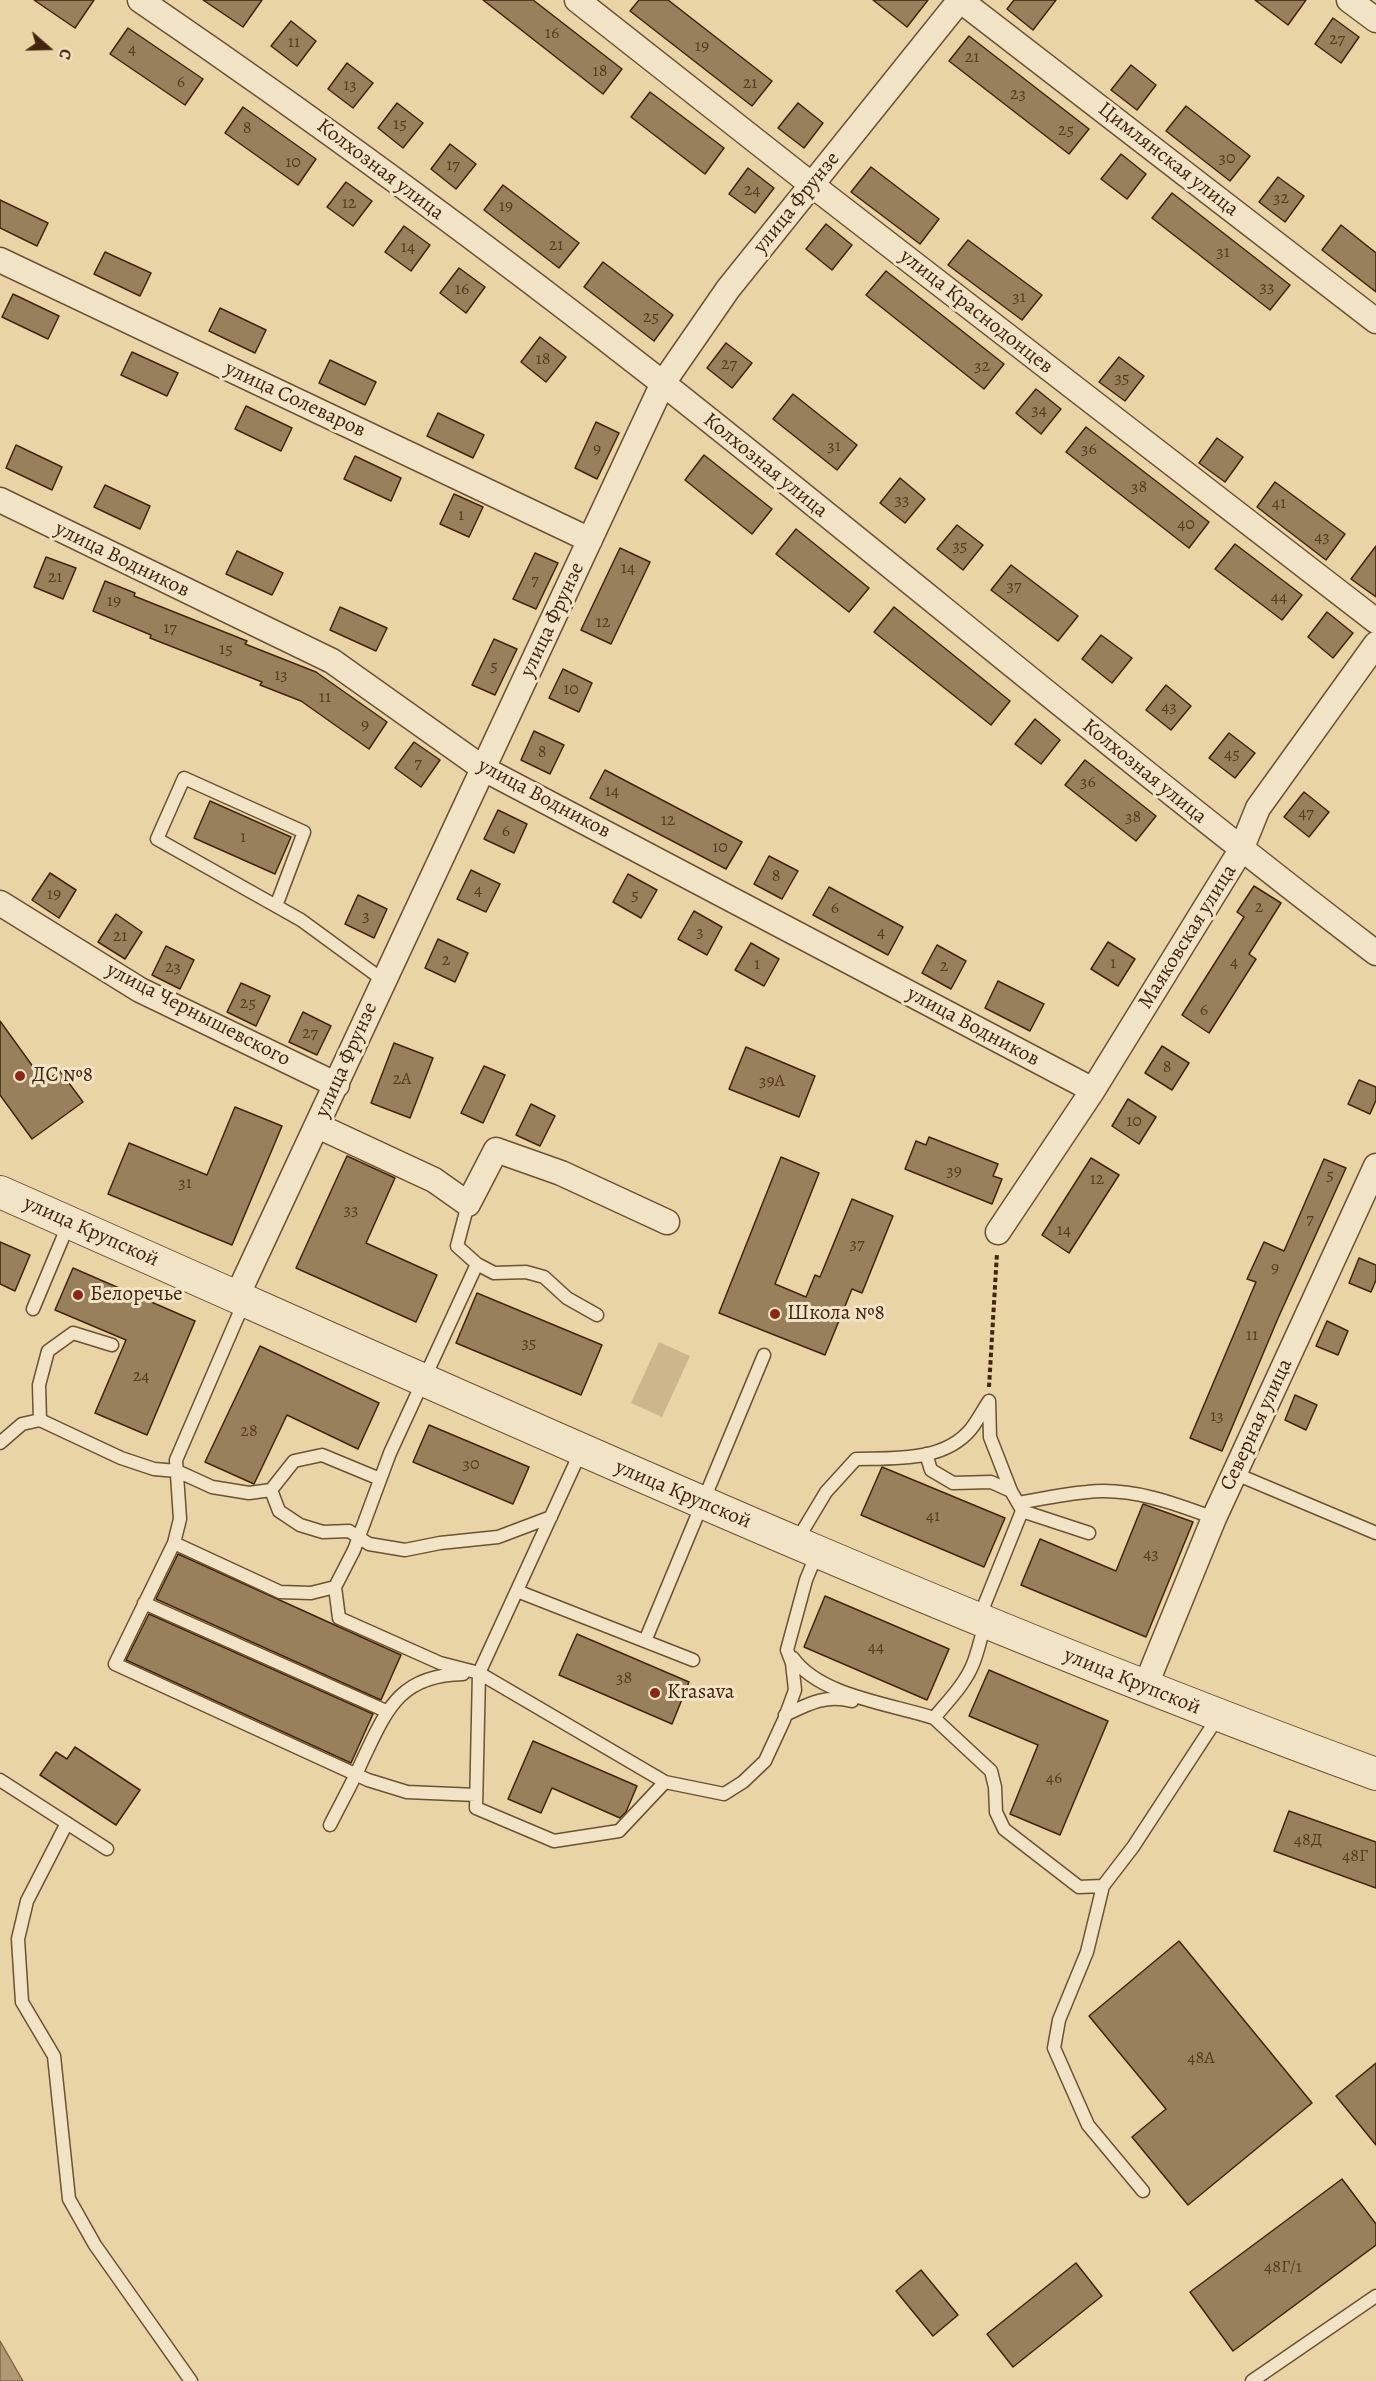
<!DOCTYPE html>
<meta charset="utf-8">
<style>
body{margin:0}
#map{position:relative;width:1376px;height:2381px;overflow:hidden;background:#e9d4a6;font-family:Alegreya,serif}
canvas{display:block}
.north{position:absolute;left:18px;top:18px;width:60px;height:60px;-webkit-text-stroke:4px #f1e3c5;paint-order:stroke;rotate:110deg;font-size:16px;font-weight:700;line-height:24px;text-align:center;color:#42250c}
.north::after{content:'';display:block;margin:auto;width:21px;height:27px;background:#42250c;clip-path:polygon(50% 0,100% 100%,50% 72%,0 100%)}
</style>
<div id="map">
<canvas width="1376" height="2381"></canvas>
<div class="north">С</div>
</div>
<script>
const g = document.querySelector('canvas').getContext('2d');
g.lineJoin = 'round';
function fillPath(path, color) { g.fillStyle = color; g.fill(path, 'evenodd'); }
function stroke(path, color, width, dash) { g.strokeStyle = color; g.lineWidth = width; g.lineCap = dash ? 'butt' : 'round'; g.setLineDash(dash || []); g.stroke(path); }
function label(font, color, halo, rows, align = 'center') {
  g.font = font + ' Alegreya,serif'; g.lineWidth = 6; g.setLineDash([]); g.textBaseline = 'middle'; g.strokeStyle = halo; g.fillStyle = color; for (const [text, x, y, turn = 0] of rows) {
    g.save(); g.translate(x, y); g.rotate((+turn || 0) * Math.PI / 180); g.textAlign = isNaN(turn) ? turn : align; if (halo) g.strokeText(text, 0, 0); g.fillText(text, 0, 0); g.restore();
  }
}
fillPath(new Path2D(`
 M659,1342L690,1356L662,1417L631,1403Z`), '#cdb68c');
const water = new Path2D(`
 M0,2341L23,2381H0Z`);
fillPath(water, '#b09872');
stroke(water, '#846a49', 1.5);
const building = new Path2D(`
 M34,0H94L75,28Z
 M203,0H262L243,27Z
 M483,0H533L622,69L603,94Z
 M639,0H668L772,81L752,106L630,11Z
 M873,0H928L907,27Z
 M1014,0H1056L1033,30L1007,9Z
 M1255,0H1306L1288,25Z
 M1333,18L1359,37L1341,63L1315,44Z
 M291,21L316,41L297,66L271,46Z
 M128,28L203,79L185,105L110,54Z
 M969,36L1089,129L1069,154L949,61Z
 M347,63L373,83L353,108L328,89Z
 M1131,65L1156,85L1137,110L1111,90Z
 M650,92L724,148L705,174L631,117Z
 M397,103L423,123L403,148L378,128Z
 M798,103L823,123L804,148L778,128Z
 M1186,106L1250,156L1230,181L1166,131Z
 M243,107L316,159L298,185L225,133Z
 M450,144L476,164L456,189L431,169Z
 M1121,154L1146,174L1127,199L1101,179Z
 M871,167L939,219L920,244L851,192Z
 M748,168L774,188L755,213L729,194Z
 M1278,177L1304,196L1285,222L1259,202Z
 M346,182L372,201L353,226L327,207Z
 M503,185L579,243L559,268L484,210Z
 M1172,193L1290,285L1270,310L1152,218Z
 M0,200L48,223L37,246L0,228Z
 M826,224L852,245L832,270L806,249Z
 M1341,225L1376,253V292L1322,250Z
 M404,226L430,245L411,271L385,252Z
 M968,240L1042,295L1022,320L948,265Z
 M105,252L151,273L140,296L94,274Z
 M603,262L673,315L654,341L584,287Z
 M459,268L485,287L466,313L440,293Z
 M886,271L1004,364L984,389L866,295Z
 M13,294L59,316L48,339L2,317Z
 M220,308L266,330L255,353L209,331Z
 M540,337L566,357L546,382L521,362Z
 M726,343L752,363L732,388L707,368Z
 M132,352L178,373L167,396L121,375Z
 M1119,357L1144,376L1125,401L1099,382Z
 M330,360L376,382L365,405L319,383Z
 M1036,389L1061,409L1041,434L1016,413Z
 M793,394L857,445L837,470L773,419Z
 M246,406L292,428L281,451L235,429Z
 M438,413L484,435L473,458L427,436Z
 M596,422L619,433L597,479L575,468Z
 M1086,427L1209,522L1189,548L1066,452Z
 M1217,438L1243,457L1225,482L1199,463Z
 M16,445L62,467L52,490L6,468Z
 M704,455L772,509L752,534L685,480Z
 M355,456L401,478L391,501L344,479Z
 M900,478L925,499L905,523L880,503Z
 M1275,482L1345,534L1326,560L1257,507Z
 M105,485L150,506L140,529L94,507Z
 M454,494L483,507L469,537L440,524Z
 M957,525L983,545L963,570L937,549Z
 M796,529L869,588L849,612L776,554Z
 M1235,544L1302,595L1282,620L1215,569Z
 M1376,546V597L1351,579Z
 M620,548L650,562L611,644L581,630Z
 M237,551L283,573L272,595L226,574Z
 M535,553L558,563L536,609L513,599Z
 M46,557L76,568L63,599L34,587Z
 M1011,565L1078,616L1058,641L991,590Z
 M105,581L135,593L134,596L247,641L245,644L316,672L387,722L369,749L301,701L260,685L262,682L150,638L151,635L93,611Z
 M340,607L387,628L376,651L330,630Z
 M894,607L1010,701L991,725L874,632Z
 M1327,612L1353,633L1333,658L1308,637Z
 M1101,635L1132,658L1112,683L1082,659Z
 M494,639L517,649L495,695L472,685Z
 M563,669L592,683L579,712L549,698Z
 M1166,685L1191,706L1171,730L1146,710Z
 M1035,719L1060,740L1041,764L1015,744Z
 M534,731L564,745L550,774L521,760Z
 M1229,733L1255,753L1235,778L1209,758Z
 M414,742L440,760L421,787L395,768Z
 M1085,760L1156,816L1136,841L1065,785Z
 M605,770L742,842L726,869L590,798Z
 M1304,792L1329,812L1309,837L1284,817Z
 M210,801L291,837L275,874L194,838Z
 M498,810L527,824L514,853L484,839Z
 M769,856L798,871L782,899L754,884Z
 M471,870L500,884L486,912L457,899Z
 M50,873L76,890L59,918L32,900Z
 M628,874L657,890L641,918L613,902Z
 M1254,886L1281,903L1249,954L1256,959L1209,1033L1182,1015L1244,917L1237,912Z
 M829,887L903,927L888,955L813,915Z
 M358,895L387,909L374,938L345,924Z
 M694,911L722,927L707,955L678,939Z
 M116,914L142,932L125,959L98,942Z
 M438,939L468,953L455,982L425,968Z
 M1108,942L1135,959L1118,986L1091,969Z
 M751,943L779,959L764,986L735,970Z
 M937,945L966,961L951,989L922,973Z
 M166,946L194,960L180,989L152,975Z
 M998,981L1044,1004L1030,1031L985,1008Z
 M241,983L270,996L256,1026L227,1012Z
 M303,1012L331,1026L317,1055L289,1042Z
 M0,1021L44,1082L60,1071L83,1102L32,1139L0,1095Z
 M394,1043L433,1058L410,1118L371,1103Z
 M1162,1046L1189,1063L1172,1090L1145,1073Z
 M746,1047L815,1076L799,1117L729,1089Z
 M484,1066L505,1075L483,1123L461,1113Z
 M1359,1080L1376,1087V1100L1370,1114L1348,1104Z
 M1128,1099L1156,1117L1139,1144L1112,1126Z
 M531,1104L555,1116L540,1146L516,1135Z
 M235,1107L282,1126L232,1245L108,1194L129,1143L207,1175Z
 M929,1137L998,1164L993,1176L1002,1179L992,1204L905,1169L916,1141L926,1145Z
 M347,1156L395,1178L366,1243L437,1275L416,1322L296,1268Z
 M781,1157L819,1173L775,1284L806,1297L815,1275L820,1277L852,1199L893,1216L862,1293L852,1289L825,1355L719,1313Z
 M1091,1158L1119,1175L1069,1253L1042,1235Z
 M1324,1159L1346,1168L1279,1316L1222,1451L1190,1438L1256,1282L1247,1279L1264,1242L1284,1251Z
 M0,1242L30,1255L15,1291L0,1284Z
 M1359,1258L1376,1265V1280L1371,1292L1349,1283Z
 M73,1268L195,1321L147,1435L95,1413L126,1340L55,1310Z
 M477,1293L602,1345L581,1395L456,1343Z
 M1327,1321L1348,1331L1338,1355L1316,1346Z
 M260,1346L379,1403L358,1449L287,1415L254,1484L205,1462Z
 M1295,1395L1317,1405L1306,1430L1285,1420Z
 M429,1425L529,1467L513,1504L413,1462Z
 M882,1467L1005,1518L984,1567L861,1515Z
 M1143,1504L1193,1522L1146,1637L1021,1585L1040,1539L1116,1571Z
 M178,1554L401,1655L381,1700L156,1599Z
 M825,1596L949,1649L927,1700L804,1647Z
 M149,1614L373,1714L351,1763L126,1660Z
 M577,1634L689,1682L672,1724L559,1675Z
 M989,1670L1108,1721L1060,1835L1010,1814L1038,1745L969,1716Z
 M533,1741L637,1786L626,1812L620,1818L552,1788L541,1813L508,1799Z
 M75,1747L140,1790L116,1825L40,1775L56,1752L67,1759Z
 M1289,1811L1376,1842V1888L1274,1851Z
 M1179,1941L1312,2103L1188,2205L1132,2137L1166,2109L1089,2016Z
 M1376,2063V2145L1336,2096Z
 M1342,2179L1376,2224V2245L1233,2351L1190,2292Z
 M1076,2263L1102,2296L1013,2367L987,2334Z
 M921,2270L958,2315L933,2336L896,2291Z`);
fillPath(building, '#99805c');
stroke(building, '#42250c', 1.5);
const service = new Path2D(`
 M276,906L304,832L184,778L157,839L301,920L383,980
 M468,1204L457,1246L477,1264L494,1273L526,1272L544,1277L567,1298L597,1315
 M477,1264L390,1453L354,1550L335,1587L339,1618L440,1663L479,1673L665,1782L619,1831L554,1841L476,1808L479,1673L581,1451
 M245,1300L176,1460L180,1519L174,1543L280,1592L311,1593L335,1587
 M33,1309L69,1223
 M989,1401L990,1437L1011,1491
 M40,1420L39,1385L48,1351L73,1333L112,1345
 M0,1443L22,1424L40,1420L121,1458L154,1469L177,1471L212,1487L249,1493L271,1490L294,1461L322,1455L380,1479
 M926,1454L931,1470L953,1483L991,1482L1011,1491L1022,1510
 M1236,1474L1376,1533
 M271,1490L279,1511L300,1525L323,1532L349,1531L369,1544L405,1550L440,1543L498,1537L551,1517
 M1018,1503C1041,1499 1064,1494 1087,1492C1131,1487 1174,1503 1214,1518
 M796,1542L826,1492L856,1459C894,1458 944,1462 971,1429C978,1420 983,1410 989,1401
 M174,1543L115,1664L368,1780L407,1792L476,1795
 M517,1591L693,1660
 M144,1603L386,1711
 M979,1618L1022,1511L1089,1533
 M645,1641L764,1355
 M793,1658C820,1696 891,1704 934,1718C948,1701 965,1684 973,1664C978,1652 981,1636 986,1622
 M785,1715C808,1704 826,1694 852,1701
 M934,1718L991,1771L995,1787L996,1812L1004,1829L1079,1887L1103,1886L1133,1847L1218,1717
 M0,1780L107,1849
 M665,1782L724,1794L743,1782L765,1761L784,1720L795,1690L792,1663L787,1650L806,1580L817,1553
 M67,1823L27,1901L18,1939L22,2002L54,2056L69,2199L95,2245L191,2381
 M330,1825C341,1803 353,1782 363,1759C387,1709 400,1675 463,1674
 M1103,1886L1087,1952L1059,2020L1054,2048L1088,2125L1143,2191
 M1252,2381L1376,2296`);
const minor = new Path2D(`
 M140,0C319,122 494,251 665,385C903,573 1135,769 1376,953
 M577,0L812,185L1376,621
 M960,0L1376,321
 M1349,0L1376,20
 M0,260L590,540
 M0,500L332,661L484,769L1093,1090
 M0,903L140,990L337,1085
 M318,1126L434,1180L468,1204L496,1150L561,1173L667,1222
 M998,1232L1093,1090L1241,850L1258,808L1376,644
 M237,1296L663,383L728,289L960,0
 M1145,1687L1214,1518L1376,1166`);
const tertiary = new Path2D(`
 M0,1192C456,1393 908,1603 1376,1774`);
stroke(service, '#6c5132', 15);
stroke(minor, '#6c5132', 27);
stroke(tertiary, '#6c5132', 34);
stroke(new Path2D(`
 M989,1387L997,1253`), '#42250c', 4, [4.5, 3]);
stroke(service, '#f1e3c5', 12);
stroke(minor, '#f1e3c5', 24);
stroke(tertiary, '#f1e3c5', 32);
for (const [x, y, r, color] of [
 [20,1076,6,"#8f2418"],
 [78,1295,6,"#8f2418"],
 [775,1314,6,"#8f2418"],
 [655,1693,6,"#8f2418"]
]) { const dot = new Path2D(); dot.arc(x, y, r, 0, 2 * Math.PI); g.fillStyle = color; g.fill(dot); stroke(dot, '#f1e3c5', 2); }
label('18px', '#583c20', null, [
 ["16",552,34],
 ["27",1337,40],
 ["11",294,43],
 ["19",702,47],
 ["4",132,50],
 ["21",972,58],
 ["18",600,72],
 ["6",181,83],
 ["21",750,84],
 ["13",350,86],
 ["23",1018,95],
 ["15",400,125],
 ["8",247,129],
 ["25",1066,131],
 ["30",1227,159],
 ["10",293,163],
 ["17",453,166],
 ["24",752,191],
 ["32",1281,199],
 ["12",349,204],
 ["19",506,207],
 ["21",556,246],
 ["14",408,248],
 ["31",1223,253],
 ["33",1267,288],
 ["16",462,290],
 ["31",1019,298],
 ["25",651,318],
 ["18",543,360],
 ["27",729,365],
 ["32",982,367],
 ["35",1122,379],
 ["34",1039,411],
 ["31",834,447],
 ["9",597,450],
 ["36",1089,450],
 ["38",1139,488],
 ["33",902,501],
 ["41",1279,504],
 ["1",461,516],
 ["40",1186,525],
 ["43",1322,538],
 ["35",960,547],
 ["14",628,569],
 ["21",55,578],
 ["7",535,581],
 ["37",1014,587],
 ["44",1279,598],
 ["19",114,602],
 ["12",603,623],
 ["17",170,629],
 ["15",226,650],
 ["5",494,667],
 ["13",281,676],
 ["10",571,690],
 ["11",325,698],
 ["43",1169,708],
 ["9",365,726],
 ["8",542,753],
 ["45",1232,755],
 ["7",418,764],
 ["36",1088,783],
 ["14",612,792],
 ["47",1306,814],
 ["38",1133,818],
 ["12",668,821],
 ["6",506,832],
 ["1",243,838],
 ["10",720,848],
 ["8",776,877],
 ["4",478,891],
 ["19",54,895],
 ["5",635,896],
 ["2",1259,908],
 ["6",835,909],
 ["3",366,917],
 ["3",700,933],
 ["4",881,933],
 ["21",120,937],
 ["2",446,961],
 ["4",1234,963],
 ["1",1113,964],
 ["1",757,965],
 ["2",944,967],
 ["23",173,968],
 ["25",248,1004],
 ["6",1204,1011],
 ["27",310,1034],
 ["8",1167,1068],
 ["2А",402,1080],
 ["39А",772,1082],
 ["10",1134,1122],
 ["39",954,1172],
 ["5",1330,1176],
 ["12",1097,1180],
 ["31",185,1184],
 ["33",351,1211],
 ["7",1310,1220],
 ["14",1064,1231],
 ["37",857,1245],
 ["9",1275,1269],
 ["11",1252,1336],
 ["35",529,1344],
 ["24",141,1377],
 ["13",1217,1417],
 ["28",249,1432],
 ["30",471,1465],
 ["41",933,1517],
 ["43",1151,1555],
 ["44",876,1648],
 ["38",624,1679],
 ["46",1054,1779],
 ["48Д",1308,1841],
 ["48Г",1355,1857],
 ["48А",1201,2059],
 ["48Г/1",1283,2268]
]);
label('21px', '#42250c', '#f1e3c5', [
 ["Цимлянская улица",1168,160,38],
 ["Колхозная улица",380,170,37],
 ["улица Фрунзе",797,203,-51],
 ["улица Краснодонцев",976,312,38],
 ["улица Солеваров",295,400,25],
 ["Колхозная улица",765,466,39],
 ["улица Водников",122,560,26],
 ["улица Фрунзе",553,620,-65],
 ["Колхозная улица",1144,772,39],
 ["улица Водников",544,799,28],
 ["Маяковская улица",1188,937,-58],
 ["улица Чернышевского",198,1015,27],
 ["улица Водников",973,1027,28],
 ["улица Фрунзе",347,1060,-66],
 ["улица Крупской",91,1232,24],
 ["Северная улица",1257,1425,-65],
 ["улица Крупской",683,1495,23],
 ["улица Крупской",1132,1682,22]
]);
label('21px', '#42250c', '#f1e3c5', [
 ["ДС №8",32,1076],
 ["Белоречье",90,1295],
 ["Школа №8",787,1314],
 ["Krasava",667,1693]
], 'left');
</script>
